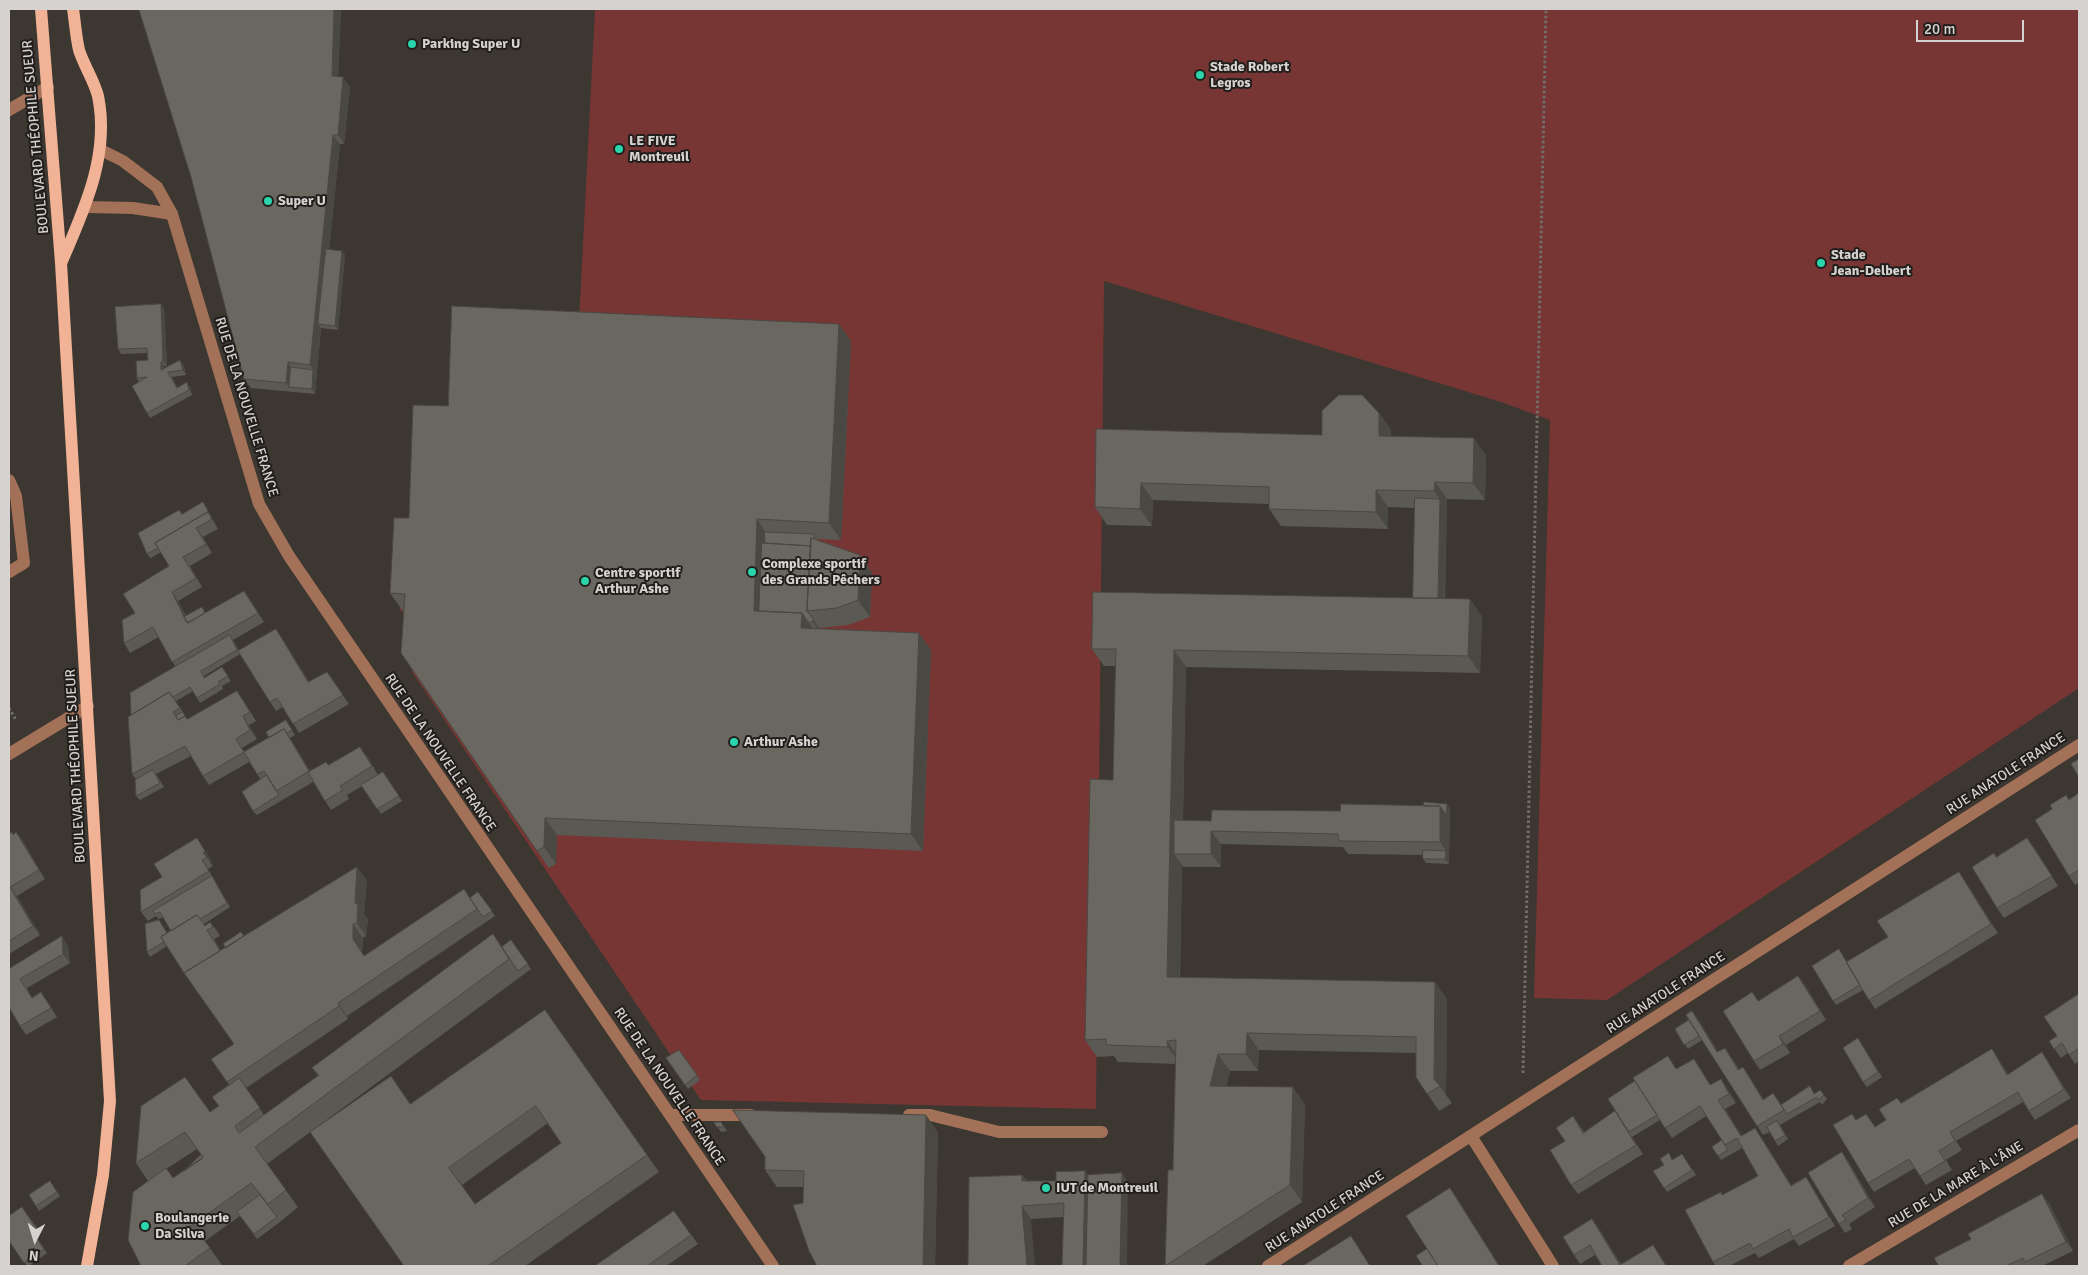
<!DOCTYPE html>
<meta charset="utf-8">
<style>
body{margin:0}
#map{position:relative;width:2088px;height:1275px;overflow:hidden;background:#3c3731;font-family:Signika,sans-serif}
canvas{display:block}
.frame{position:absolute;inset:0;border:10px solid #d6d2cf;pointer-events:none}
.north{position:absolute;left:10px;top:1215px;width:50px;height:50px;-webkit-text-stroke:4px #211e1c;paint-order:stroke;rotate:185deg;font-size:14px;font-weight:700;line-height:20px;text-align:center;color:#d6d2cf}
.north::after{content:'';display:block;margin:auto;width:18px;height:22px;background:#d6d2cf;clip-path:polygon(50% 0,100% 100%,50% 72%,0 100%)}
.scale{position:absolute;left:1916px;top:20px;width:108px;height:22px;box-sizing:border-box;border:2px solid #d6d2cf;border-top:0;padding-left:6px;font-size:15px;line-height:18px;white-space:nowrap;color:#d6d2cf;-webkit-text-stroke:4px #211e1c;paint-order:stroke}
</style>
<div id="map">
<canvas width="2088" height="1275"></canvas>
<div class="frame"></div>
<div class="north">N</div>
<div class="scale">20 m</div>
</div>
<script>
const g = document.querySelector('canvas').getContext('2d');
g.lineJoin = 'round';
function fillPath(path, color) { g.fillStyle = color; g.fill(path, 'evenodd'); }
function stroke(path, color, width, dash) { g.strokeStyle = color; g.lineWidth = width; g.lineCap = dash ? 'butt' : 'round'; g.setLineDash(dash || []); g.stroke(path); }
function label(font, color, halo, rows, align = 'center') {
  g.font = font + ' Signika,sans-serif'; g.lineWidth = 4; g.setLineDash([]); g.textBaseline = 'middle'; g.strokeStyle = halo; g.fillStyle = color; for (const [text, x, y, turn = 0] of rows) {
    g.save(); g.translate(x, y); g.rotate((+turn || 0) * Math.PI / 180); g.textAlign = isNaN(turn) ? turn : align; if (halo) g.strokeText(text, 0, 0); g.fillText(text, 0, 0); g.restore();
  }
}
fillPath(new Path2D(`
 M595,9H2079V688L1607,1000L1534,998L1550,420L1501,402L1104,281L1096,1109L701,1100L412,672L415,612L400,611L404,533L456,420L579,322Z`), '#773634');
stroke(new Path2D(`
 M9,708L16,720
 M1523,1073L1546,9`), '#726e69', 3, [2.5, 2.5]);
stroke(new Path2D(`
 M9,110L48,87
 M101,150L123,161L157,187L172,214L259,504L289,556L773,1266
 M86,207L133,208L172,214
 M9,480L16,496L24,563L9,572
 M9,754L88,706
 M670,1115H751
 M909,1115H930L999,1132H1102
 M1471,1136L1553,1266
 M1268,1266L2079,745
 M1849,1266L2079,1130`), '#a37058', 12);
stroke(new Path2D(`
 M41,9L61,263L110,1101L103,1175L87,1266
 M62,261C85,208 110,154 98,96C94,80 84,66 79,50C76,37 75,22 73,9`), '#f1b295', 12);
fillPath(new Path2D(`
 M139,9H341L338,77L350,87L344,144H340L329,249L345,255L338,330L321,328L315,394L251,388L244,379L191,177Z
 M164,308L167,366H164V368L183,364L186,375L172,377L177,387H190L192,395L150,418L147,413L139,382L137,378L148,360L147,353L121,354L118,349Z
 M851,341L841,540L817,539V540L860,555L872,573L870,617L848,625L819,628V629L931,650L923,851L557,835L556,864L549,868L401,653L404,610H402L390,593L409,518L448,406Z
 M1379,413L1391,430V436L1486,455L1485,500L1447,499L1445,598L1482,616L1480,673L1186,667L1183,820L1211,821L1340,811L1450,808L1449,864L1426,863L1423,859V855L1348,854L1343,847L1221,844V867H1183L1182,865L1180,977L1447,999L1446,1095L1452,1103L1439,1111L1416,1077V1053L1259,1050L1258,1071H1230L1226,1086L1305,1104L1302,1202L1203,1266H1166L1173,1170L1176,1064L1118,1062L1114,1056L1097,1057L1085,1040L1113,780L1115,666H1104L1092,649L1413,598L1415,508L1388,507V529L1281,526L1269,509V504L1153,500L1152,526L1107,525L1095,507L1096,429L1322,435Z
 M203,502L218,529L203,537L212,553L190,566L202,587L178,601L186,616L206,613L244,591L264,622L233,640L239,651L282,638L309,682L327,672L349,704L299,733L283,707L276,711L240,654L204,676L205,677L222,667L231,681L222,686L223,689L200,703L193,691L176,701L187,719L243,700L256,721L249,725L257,739L242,748L245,752L269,738L286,720L295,735L290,738L310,771L367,756L378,775L383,772L402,801L381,814L362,786L347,795L349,799L331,810L313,782L257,815L253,811L261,780L249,762L209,785L203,776L191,756L156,774L164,787L140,800L136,796V779L132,774L131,715L175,666L159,637L130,653L124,643L169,566L161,552L151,558L147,554L182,514Z
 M2079,793V883L2075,885L2069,876V799Z
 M16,832L23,841L45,879L17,896L40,935L9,954V834L13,835Z
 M197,838L211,860L210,862L213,866L208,869L230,907L204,924L205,926L210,922L217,931L220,936L214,939L221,951L244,936L367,880L364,914L368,919L366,936L363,938L362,952L364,956L470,898L478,892L495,916L347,1016L348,1019L246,1088L264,1115L318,1076L312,1068L493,934L502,947L511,940L531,969L267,1164L298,1207L280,1222L257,1239L240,1216L205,1241L222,1265L220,1266H141L148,1181L136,1163L218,1106L229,1085L211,1059L234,1044L167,946L150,957L147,952L167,933L171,931L163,917L158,919L156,916L148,921L141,912L162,877ZM197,1149L201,1155L184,1171L173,1178L166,1169Z
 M2034,847L2058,886L2004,918L1997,908L1996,857Z
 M1965,881L1998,933L1875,1009L1863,990L1836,1005L1833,1001L1847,962L1888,937Z
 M68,946L70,963L27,988L32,998L47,1001L57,1017L26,1035L20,1026L9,969Z
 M1805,985L1826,1020L1786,1045L1790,1053L1760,1070L1754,1061L1752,992L1758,1001Z
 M2079,994V1061L2075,1064L2068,1053L2061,1058L2049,1041L2057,1036Z
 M545,1010L659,1172L525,1266H404L410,1104ZM548,1123L561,1143L475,1204L462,1185Z
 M1699,1020L1718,1052L1731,1057L1739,1069L1749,1076L1763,1099L1782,1105L1815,1094L1820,1090L1827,1099L1822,1105L1820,1102L1780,1125L1788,1139L1778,1146L1770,1132L1763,1135L1702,1040L1688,1049L1675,1029Z
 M1861,1043L1882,1077L1867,1087L1863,1082Z
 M1992,1049L2008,1074L2042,1052L2071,1098L2035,1120L2023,1102L1956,1141L1962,1150L1946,1160L1952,1170L1926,1185L1915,1168L1874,1192L1868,1183L1856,1120L1875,1127L1886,1120L1901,1103Z
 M679,1050L700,1080L688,1089L666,1058Z
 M1676,1068H1700L1710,1085L1721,1079L1736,1103L1725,1109L1741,1135L1761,1137L1791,1185L1806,1177L1812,1186L1835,1226L1799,1246L1794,1239L1759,1258L1755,1253L1729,1266H1716L1713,1262L1723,1195L1758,1176L1742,1148L1721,1160L1712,1147L1722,1140L1706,1116L1672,1138L1660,1120L1632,1137L1630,1134L1643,1154L1578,1194L1571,1185L1565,1141L1573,1116L1584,1132L1615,1111Z
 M714,1122L724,1126L727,1131L721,1132Z
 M938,1132L935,1266H817L803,1203V1187H777L765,1170Z
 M1682,1154L1696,1175L1667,1192L1653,1171Z
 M1848,1161L1875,1207L1849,1224L1852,1229L1845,1233L1839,1224Z
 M1022,1175L1027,1181H1056L1088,1175L1128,1182L1063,1217L1031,1219L968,1266Z
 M50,1181L60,1196L39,1211L29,1195Z
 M2049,1203L2073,1251L2042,1266H1939Z
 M22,1207L38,1229L33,1232L47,1253L29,1266H27L9,1241Z
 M674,1211L698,1244L666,1266H595Z
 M1592,1219L1621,1264L1653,1245L1667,1266H1602L1595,1255L1580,1264L1574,1255Z`), '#5b5953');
fillPath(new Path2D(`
 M334,9H341L338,86L332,76Z
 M343,77L350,87L344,144L338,135Z
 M333,135L340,144L322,324H318L321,328L315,394L312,389L313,370L310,365Z
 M342,251L345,255L338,330L335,326Z
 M161,304L164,308L167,366L163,361Z
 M839,324L851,341L841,540L829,523Z
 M180,360L183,364L186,375L183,370Z
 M161,362L164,366V375L161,370Z
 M288,362L294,372L289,387L286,383Z
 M187,382L190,387L192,395L189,390Z
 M1379,413L1391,430V453L1379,436Z
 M1474,438L1486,455L1485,500L1473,483Z
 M1435,482L1447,499L1444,615L1438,606L1440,499L1434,491Z
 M1141,483L1153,500L1152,526L1140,509Z
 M1376,490L1388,507V529L1376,512Z
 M208,512L214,521L218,529L212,519Z
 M757,519L768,536L766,619L754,611Z
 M196,528L203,537L212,553L206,544Z
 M860,555L872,573L870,617L858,600Z
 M244,591L251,601L264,622L258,613Z
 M172,592L178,601L191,627L187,623Z
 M1470,599L1482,616L1480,673L1468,656Z
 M802,613L814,630L801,628Z
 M813,619L819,628V631L813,622Z
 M276,629L282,638L314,691L308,682Z
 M919,633L931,650L923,851L911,834Z
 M1174,650L1186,667L1182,854H1174L1182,865L1179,994L1167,977Z
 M243,716L249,725L257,739L250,730Z
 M284,729L290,738L315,780L309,771Z
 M360,747L367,756L378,775L372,766Z
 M1447,804L1450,808L1449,855L1440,842V806Z
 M545,818L557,835L556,864L544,847Z
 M1211,831L1221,844V867L1211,854Z
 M16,832L23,841L45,879L39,870Z
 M197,838L211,860L210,862L203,853Z
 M2027,838L2034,847L2058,886L2052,876Z
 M1446,851L1449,855V864L1445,859Z
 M357,867L367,880L364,914L368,919L366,936L357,923L355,903Z
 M1959,872L1965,881L1998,933L1991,924Z
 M10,887L17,896L40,935L33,926Z
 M353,924L363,938L362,952L353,939Z
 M62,936L68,946L70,963L63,954Z
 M1798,976L1805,985L1826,1020L1820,1011Z
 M1435,982L1447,999L1446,1095L1434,1079Z
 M338,1003L347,1016L348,1019L339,1006Z
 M1692,1011L1699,1020L1724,1062L1717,1052Z
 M1247,1033L1259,1050L1258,1071L1246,1054Z
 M1779,1036L1786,1045L1790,1053L1783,1044Z
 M1167,1041L1179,1058L1180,1064L1168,1047Z
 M1992,1049L1998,1058L2014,1084L2007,1075Z
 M2042,1052L2048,1062L2071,1098L2064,1089Z
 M1218,1054L1230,1071L1222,1103L1210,1086Z
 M1743,1067L1749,1076L1769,1109L1763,1100Z
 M1721,1079L1727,1088L1736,1103L1729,1094Z
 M1293,1087L1305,1104L1302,1202L1290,1185Z
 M926,1115L938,1132L935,1266H923Z
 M1755,1128L1761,1137L1797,1195L1791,1186Z
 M1842,1152L1848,1161L1875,1207L1868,1198Z
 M1085,1171L1094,1184L1093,1266H1083Z
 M1122,1173L1128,1182L1127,1266H1120Z
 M1022,1175L1031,1188L1022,1181Z
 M1806,1177L1812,1186L1835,1226L1829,1217Z
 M1450,1188L1457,1198L1500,1266H1499Z
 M2042,1194L2049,1203L2073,1251L2066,1242Z
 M1022,1206L1031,1219L1035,1266H1027Z
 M1592,1219L1599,1228L1622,1266H1621Z`), '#4a4843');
const building = new Path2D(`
 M139,9H334L332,76L343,77L338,135H333L310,365L288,362L286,383L244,379L191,177Z
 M326,249L342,251L335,326L318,324Z
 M161,304L163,361L161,362V370L180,360L183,370L168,372L177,388L187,382L189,390L147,413L132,386L147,377L137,378L136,361L148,360L147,348L118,349L115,307Z
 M452,306L839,324L829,523L757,519L754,611L802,613L801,628L919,633L911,834L545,818L544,847L537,851L401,653L405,594L390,593L394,518H409L413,405L448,406Z
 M291,367L313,370L312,389L289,387Z
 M1339,395H1362L1379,413V436L1474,438L1473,483L1435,482L1434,491L1376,490V512L1269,509V487L1141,483L1140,509L1095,507L1096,429L1322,435V411Z
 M1415,498L1440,499L1438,598H1413Z
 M203,502L211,516L208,512L155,543L158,548L147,554L138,533L179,510L182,514Z
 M208,512L212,519L196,528L206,544L183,557L196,578L172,592L187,623L244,591L258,613L172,662L153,627L124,643L122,620L135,613L123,594L169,566L155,543Z
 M765,532L814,534V539L811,538V546L765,543Z
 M811,538L860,555L858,600L837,608L807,611Z
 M762,543L811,546L807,611L813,619V622H808L802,613L759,611Z
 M1093,592L1470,599L1468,656L1174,650L1167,977L1435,982L1434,1079L1440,1086L1427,1094L1416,1077V1037L1247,1033L1246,1054H1218L1210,1086L1293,1087L1290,1185L1165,1266L1168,1170H1173L1176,1040L1167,1041L1168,1047L1106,1045V1039L1085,1040L1090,779L1113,780L1116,649H1092Z
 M202,607L205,613L188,623L184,617Z
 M276,629L308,682L327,672L343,695L293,724L277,698L270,702L238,651Z
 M230,635L237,650L201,671L204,678L222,667L228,676L218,682L220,684L197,698L190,687L173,697L169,692L131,715L130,693Z
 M237,691L250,712L243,716L250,730L236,739L244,752L203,776L185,746L132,774L128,717L169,692L180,708L173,712L178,720L185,716L187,719Z
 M183,712L186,718L185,716L178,720L176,716Z
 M286,720L292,730L287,733L284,729L269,738L266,732Z
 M284,729L309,771L276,791L264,771L257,774L244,752Z
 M360,747L372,766L340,786L343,790L325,801L308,772L326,762L328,765Z
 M2079,759V777L2071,764Z
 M153,770L160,783L136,796L135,780Z
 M383,772L399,796L377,809L361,785Z
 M267,775L279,795L253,811L242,792Z
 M2079,793V870L2069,876L2035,820L2052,809L2050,805L2066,795L2069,800Z
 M1424,802L1447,804L1446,815L1440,806H1424Z
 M1341,804L1440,806V842L1339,841L1338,834L1211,831V854H1174V820L1211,821L1212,810L1340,811Z
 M12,832L13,835L16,832L39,870L10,887L33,926L9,941V834Z
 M197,838L205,851L203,853L207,857L202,860L209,871L141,912L140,890L162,877L154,864Z
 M2027,838L2052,876L1997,908L1972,867L1994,853L1996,857Z
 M1423,850L1446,851L1445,859H1423Z
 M357,867L355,903L358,905L357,923L353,924V939L364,956L464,889L477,909L338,1003L339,1006L227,1082L211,1059L234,1044L184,973Z
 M1959,872L1991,924L1869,1000L1846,962L1888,937L1877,921Z
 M212,876L227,903L200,919L197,915L171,931L160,912L155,914L153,911Z
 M478,892L492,911L483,917L470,898Z
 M197,915L205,926L210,922L213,927L207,930L220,951L184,973L161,937Z
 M159,920L167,933L161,937L164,942L147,952L145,924Z
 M241,932L244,936L226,948L223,944Z
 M493,934L509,959L255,1147L286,1190L268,1204L251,1183L188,1228L195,1238L200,1235L210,1248L185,1266H141L128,1240L133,1192L166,1168L173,1178L203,1157L185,1132L136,1163L141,1106L185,1077L210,1112L219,1106L212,1097L239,1078L260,1108L235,1126L239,1133L319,1075L312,1068Z
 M62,936L63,954L20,979L32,998L41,992L51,1008L20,1026L9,1007V969Z
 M511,940L528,964L518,971L502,947Z
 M1839,949L1860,985L1833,1001L1812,966Z
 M1798,976L1820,1011L1779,1036L1783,1044L1754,1061L1723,1011L1752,992L1758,1001Z
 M2079,994V1048L2069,1055L2062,1043L2054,1049L2049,1041L2057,1036L2044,1017Z
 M545,1010L647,1155L488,1266H404L310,1132L391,1076L410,1104ZM536,1106L561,1143L475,1204L449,1168Z
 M1692,1011L1717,1052L1725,1048L1738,1070L1743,1067L1763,1100L1773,1093L1784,1110L1757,1126L1686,1015Z
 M1689,1020L1699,1036L1684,1045L1675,1029Z
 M1858,1038L1878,1072L1863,1082L1843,1048Z
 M1992,1049L2007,1075L2042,1052L2064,1089L2029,1111L2018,1092L1950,1132L1955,1141L1939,1151L1945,1161L1920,1176L1909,1159L1868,1183L1833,1125L1852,1114L1856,1120L1866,1114L1875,1127L1886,1120L1879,1109L1897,1098L1901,1103Z
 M679,1050L697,1075L685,1085L666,1058Z
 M1668,1056L1676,1069L1694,1059L1710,1085L1721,1079L1729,1094L1718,1100L1741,1136L1755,1128L1791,1186L1806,1177L1829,1217L1793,1237L1789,1229L1753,1249L1750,1243L1713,1262L1685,1210L1721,1192L1722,1195L1758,1176L1737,1138L1725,1145L1700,1106L1665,1128L1633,1078Z
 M1635,1081L1657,1115L1629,1132L1608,1099Z
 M1810,1086L1814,1094L1820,1090L1824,1095L1818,1100L1817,1097L1787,1114L1781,1105Z
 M733,1110L926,1115L923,1266H817L809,1251L793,1205L803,1203L804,1171L765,1170V1157Z
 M1615,1111L1636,1145L1571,1185L1550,1150L1565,1141L1556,1128L1573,1116L1583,1133Z
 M1777,1121L1785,1135L1775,1141L1767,1127Z
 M714,1122H721L724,1127H717Z
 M1722,1140L1728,1150L1718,1156L1712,1147Z
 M1842,1152L1868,1198L1842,1215L1846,1220L1839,1224L1808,1173Z
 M1669,1153L1672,1160L1682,1154L1692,1170L1664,1188L1653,1171L1664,1165L1660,1159Z
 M201,1155L203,1158L184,1171Z
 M1085,1171L1083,1266H1062L1064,1203L1022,1206L1027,1266H968L969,1177L1022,1175V1181H1056V1172Z
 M1122,1173L1120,1266H1086L1088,1175Z
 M50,1181L57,1192L36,1206L29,1195Z
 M1450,1188L1499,1266H1438L1406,1216Z
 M2042,1194L2066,1242L2025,1262L2023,1258L2006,1266H1939L1934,1258L1971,1239L1968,1234Z
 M260,1195L277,1217L254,1234L237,1212Z
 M22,1207L34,1225L30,1228L44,1249L24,1263L9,1241V1216Z
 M674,1211L691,1235L647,1266H595Z
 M1592,1219L1620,1265L1653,1245L1666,1266H1602L1590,1245L1574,1255L1563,1237Z
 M1351,1236L1370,1266H1303Z
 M1427,1249L1438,1266H1423L1416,1256Z`);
fillPath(building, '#6a6760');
stroke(building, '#4a4843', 1);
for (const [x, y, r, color] of [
 [412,44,5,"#2ad5ac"],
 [1200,75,5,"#2ad5ac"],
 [619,149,5,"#2ad5ac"],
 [268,201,5,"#2ad5ac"],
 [1821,263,5,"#2ad5ac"],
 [752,572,5,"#2ad5ac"],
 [585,581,5,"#2ad5ac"],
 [734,742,5,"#2ad5ac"],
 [1046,1188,5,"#2ad5ac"],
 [145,1226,5,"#2ad5ac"]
]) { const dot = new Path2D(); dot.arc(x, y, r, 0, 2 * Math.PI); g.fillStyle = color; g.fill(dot); stroke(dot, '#211e1c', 2); }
label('bold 14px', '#d6d2cf', '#211e1c', [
 ["Parking Super U",422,44],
 ["Stade Robert",1210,67],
 ["Legros",1210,83],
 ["LE FIVE",629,141],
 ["Montreuil",629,157],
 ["Super U",278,201],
 ["Stade",1831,255],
 ["Jean-Delbert",1831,271],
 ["Complexe sportif",762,564],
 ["des Grands Pêchers",762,580],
 ["Centre sportif",595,573],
 ["Arthur Ashe",595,589],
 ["Arthur Ashe",744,742],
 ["IUT de Montreuil",1056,1188],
 ["Boulangerie",155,1218],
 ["Da Silva",155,1234]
], 'left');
label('14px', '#d6d2cf', '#211e1c', [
 ["BOULEVARD THÉOPHILE SUEUR",36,137,-95],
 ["RUE DE LA NOUVELLE FRANCE",246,407,73],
 ["RUE DE LA NOUVELLE FRANCE",440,753,56],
 ["BOULEVARD THÉOPHILE SUEUR",76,766,-93],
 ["RUE ANATOLE FRANCE",2006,774,-33],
 ["RUE ANATOLE FRANCE",1666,993,-33],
 ["RUE DE LA NOUVELLE FRANCE",669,1087,56],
 ["RUE DE LA MARE À L'ÂNE",1956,1185,-31],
 ["RUE ANATOLE FRANCE",1325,1212,-33]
]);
</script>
